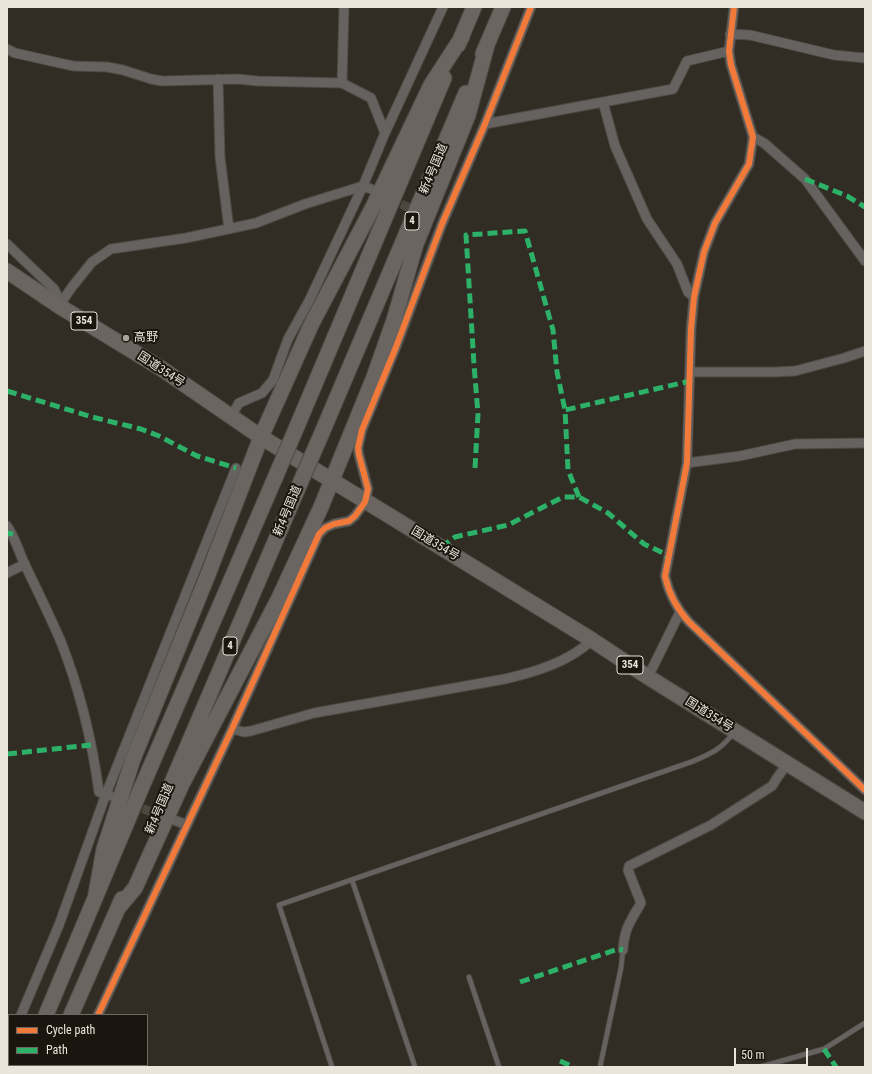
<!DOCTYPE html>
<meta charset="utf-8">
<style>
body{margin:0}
#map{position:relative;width:872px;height:1074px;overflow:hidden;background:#312c24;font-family:"Roboto Condensed",sans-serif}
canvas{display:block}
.frame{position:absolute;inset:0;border:8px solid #eae4da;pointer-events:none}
.legend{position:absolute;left:8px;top:1014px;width:140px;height:52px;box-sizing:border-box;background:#1a160f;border:1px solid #6d6860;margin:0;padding:5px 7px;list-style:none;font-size:12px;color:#eae4da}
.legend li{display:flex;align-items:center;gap:8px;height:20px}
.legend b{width:20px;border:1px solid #6d6860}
.scale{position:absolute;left:734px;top:1048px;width:74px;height:18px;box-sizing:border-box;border:2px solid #eae4da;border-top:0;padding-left:5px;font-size:12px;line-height:14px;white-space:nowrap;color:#eae4da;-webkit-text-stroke:3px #1a160f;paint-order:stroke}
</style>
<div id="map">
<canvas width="872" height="1074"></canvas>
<div class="frame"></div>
<ul class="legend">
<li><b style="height:5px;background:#f17a3a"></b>Cycle path</li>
<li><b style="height:5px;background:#2db169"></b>Path</li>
</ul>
<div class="scale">50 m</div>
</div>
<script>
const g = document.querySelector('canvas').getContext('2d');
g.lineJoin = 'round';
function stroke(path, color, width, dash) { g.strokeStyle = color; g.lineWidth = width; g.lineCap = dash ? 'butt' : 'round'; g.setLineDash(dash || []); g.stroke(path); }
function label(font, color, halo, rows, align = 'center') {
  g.font = font + ' "Roboto Condensed","Noto Sans JP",sans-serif'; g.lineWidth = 4; g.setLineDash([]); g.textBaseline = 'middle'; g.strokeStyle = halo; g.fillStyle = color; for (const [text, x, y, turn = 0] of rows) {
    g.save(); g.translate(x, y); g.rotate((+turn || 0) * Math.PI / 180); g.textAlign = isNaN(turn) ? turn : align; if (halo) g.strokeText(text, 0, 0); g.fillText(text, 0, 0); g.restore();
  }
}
stroke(new Path2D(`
 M389,198L434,220
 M130,804L171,819`), '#4d483f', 9, [9, 4.5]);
const service = new Path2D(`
 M352,880L415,1067
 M469,977L499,1067
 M332,1067L279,905L691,762C710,754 721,750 734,732
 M600,1067L621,968L623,950
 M760,1067L824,1049L865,1023`);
const minor = new Path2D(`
 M734,7L729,51L731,65L753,137L749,164L715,223L704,252L694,297L691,329L687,463L665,576C669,594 676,608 689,622L865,790
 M730,34L750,35L834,55L865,58
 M7,49L15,53L73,66L107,67L123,70L151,79L162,81L238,79L257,81L342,83L371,98L385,133
 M218,79L220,157L229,229
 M342,83L344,7
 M603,102L615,146L647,219L677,264L688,292L694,297
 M485,124L673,89L687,61L729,51
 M753,137L764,143L805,179L865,261
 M7,244L54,289L57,295L59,306
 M59,306L72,287L92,262L111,249L186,238L256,223L305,204L363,186L371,189
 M690,372H774L795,371L844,358L865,351
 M231,416L239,403L262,393L273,380L288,339L309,301L363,186L385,133L443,7
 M687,463L740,456L795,444L865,443
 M7,526C16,539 19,553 26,567C38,592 50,616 61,642C80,690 92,741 99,792L111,796
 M7,573L25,564
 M648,677L680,612
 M232,729L244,732L251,731L314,713L505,679C535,672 569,662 592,640
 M174,820L187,825
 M623,950C624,929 631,920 641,903L628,870L629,866L711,825L772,786L777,778L787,764
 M21,1015L59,925L106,794L236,468
 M98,1015L232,729L319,534L325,528L334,524L349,521L355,516L365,502L368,489L359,455L358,448L362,430L396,347L442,224L485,124L531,7
 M7,1050L9,1045
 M73,1067L74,1065`);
const trunk = new Path2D(`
 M458,45L474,7
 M483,54L503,7
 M7,271L59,306L162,369L261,437L592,640L648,677L865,812
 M298,424L444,78
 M321,435L466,93
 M167,794L298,488
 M96,894L104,849L133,759L207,577L261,437L312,323L373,207L431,85L462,37
 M119,907L135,888L182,784L279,598L321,507L374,377L394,320L416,244L468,115L487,45
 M46,1015L140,791L275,478
 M71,1015L122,899
 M24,1067L25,1065
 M48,1067L49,1065`);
stroke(service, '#4e4942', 6);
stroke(minor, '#4e4942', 11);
stroke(trunk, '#4e4942', 17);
stroke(service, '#656260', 4.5);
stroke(minor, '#656260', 9);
stroke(trunk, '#6a6560', 15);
const trunkBridge = new Path2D(`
 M275,478L298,424
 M298,488L321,435`);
stroke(trunkBridge, '#4e4942', 17, []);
stroke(trunkBridge, '#6a6560', 15);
stroke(new Path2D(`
 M805,179L847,196L865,207
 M7,391L92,417L141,429L159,436L197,456L236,468
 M475,468L478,414L474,365L466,235L525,231L553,330L557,372L565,410
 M579,497L568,470L565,410L690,381
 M7,533L13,534
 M441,547L455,537L508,525L563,497H579L608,513L644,544L663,553L668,558
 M7,754L91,745
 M520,982L618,949L623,950
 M824,1049L836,1067
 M560,1061L574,1067`), '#2db169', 5, [10, 5]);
stroke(new Path2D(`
 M734,7L729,51L731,65L753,137L749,164L715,223L704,252L694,297L691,329L687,463L665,576C669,594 676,608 689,622L865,790
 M98,1015L232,729L319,534L325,528L334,524L349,521L355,516L365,502L368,489L359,455L358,448L362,430L396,347L442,224L485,124L531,7`), '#f17a3a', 6);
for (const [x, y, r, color] of [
 [126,338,4,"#a9a49a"]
]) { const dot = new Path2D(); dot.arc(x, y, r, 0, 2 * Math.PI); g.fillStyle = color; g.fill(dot); stroke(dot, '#1a160f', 1.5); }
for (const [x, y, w] of [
 [412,221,14],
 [84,321,26],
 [230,646,14],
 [630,665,26]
]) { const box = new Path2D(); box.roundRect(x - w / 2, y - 9, w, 18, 3); g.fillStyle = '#1a160f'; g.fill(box); stroke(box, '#eae4da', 1); }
label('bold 11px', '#eae4da', null, [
 ["4",412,221],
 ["354",84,321],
 ["4",230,646],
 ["354",630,665]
]);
label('12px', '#eae4da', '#1a160f', [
 ["新4号国道",434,169,-67],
 ["国道354号",161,370,33],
 ["新4号国道",288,511,-67],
 ["国道354号",435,544,31],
 ["国道354号",709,715,32],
 ["新4号国道",160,809,-67]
]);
label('12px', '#eae4da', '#1a160f', [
 ["高野",134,338]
], 'left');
</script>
